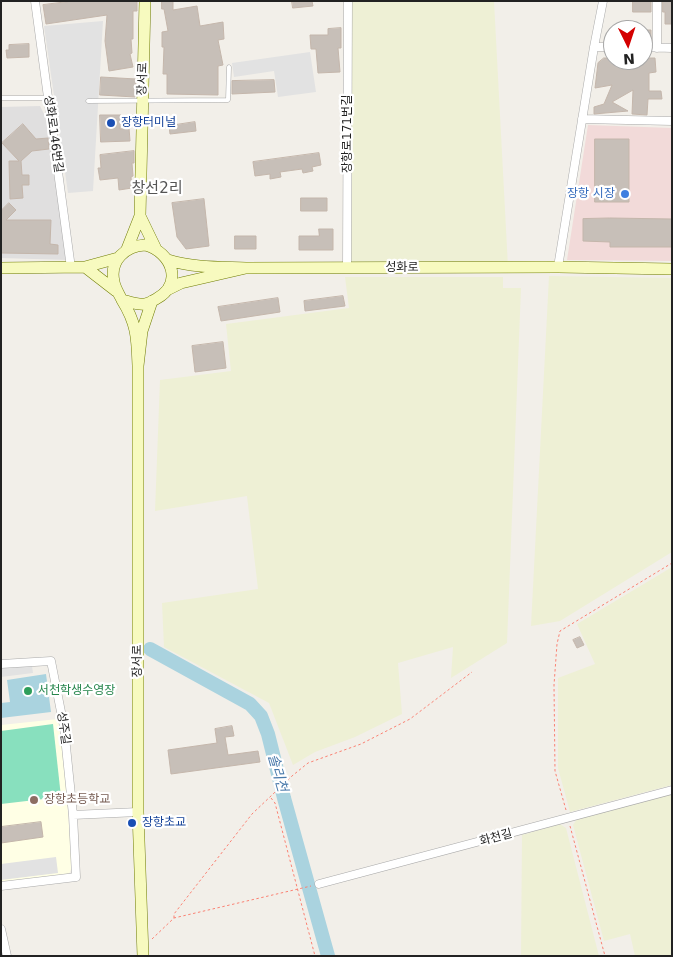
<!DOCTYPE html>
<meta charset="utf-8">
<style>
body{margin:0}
#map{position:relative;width:673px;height:957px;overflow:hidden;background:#f2efe9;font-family:"DejaVu Sans",sans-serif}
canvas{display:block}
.frame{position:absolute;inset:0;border:2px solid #222;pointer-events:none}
.north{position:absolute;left:603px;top:20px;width:50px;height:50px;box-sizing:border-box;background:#fff;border:1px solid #a7a7a7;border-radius:50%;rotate:176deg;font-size:14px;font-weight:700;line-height:20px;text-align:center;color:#222}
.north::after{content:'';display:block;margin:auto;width:18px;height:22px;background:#d40000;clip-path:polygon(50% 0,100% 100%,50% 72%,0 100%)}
</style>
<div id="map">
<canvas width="673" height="957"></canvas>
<div class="frame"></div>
<div class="north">N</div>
</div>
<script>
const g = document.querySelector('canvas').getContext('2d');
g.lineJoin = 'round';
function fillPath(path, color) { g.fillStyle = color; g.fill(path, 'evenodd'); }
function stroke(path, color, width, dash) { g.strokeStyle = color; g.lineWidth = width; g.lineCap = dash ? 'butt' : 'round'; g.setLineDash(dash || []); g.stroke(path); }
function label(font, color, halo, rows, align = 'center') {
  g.font = font + ' "DejaVu Sans","Noto Sans KR",sans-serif'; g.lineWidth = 4.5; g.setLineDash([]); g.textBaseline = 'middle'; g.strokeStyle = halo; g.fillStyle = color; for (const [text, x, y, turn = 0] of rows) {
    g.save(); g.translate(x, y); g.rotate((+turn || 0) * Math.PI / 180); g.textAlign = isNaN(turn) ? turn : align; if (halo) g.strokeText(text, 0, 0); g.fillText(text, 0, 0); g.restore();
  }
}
fillPath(new Path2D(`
 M40,106L46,118L68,260L1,258V107Z`), '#e0dfdf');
fillPath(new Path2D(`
 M588,125L672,128V261L567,260Z`), '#f2dad9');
fillPath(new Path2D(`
 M58,719L62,733L72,867L69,874L1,882V725Z`), '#ffffe5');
fillPath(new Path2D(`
 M347,1H494L508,267L346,263Z
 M549,276L672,278V552L560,621L531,626Z
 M345,277H503V288H521L507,643L451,678L453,647L398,663L402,714L355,737L315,752L293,765L269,703L164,647L162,603L258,589L247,496L155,511L160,380L231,371L226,324L349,308Z
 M672,567V785L570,812L558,768V678L595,664L577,624Z
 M672,794V956H635L630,934L604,941L573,825L577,819Z
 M560,824L566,828L599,956H521L522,835Z`), '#eef0d5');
fillPath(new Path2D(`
 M53,724L61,797L1,804V731Z`), '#88e0be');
fillPath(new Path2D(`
 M103,21L93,191L68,193L44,26Z
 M310,52L316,92L278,97L274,71L234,77L232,63Z
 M32,666L33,673L1,677V668Z
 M56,857L58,873L1,880V864Z`), '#e2e2e2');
fillPath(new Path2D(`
 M46,674L51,712L1,718V703L10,702L7,680Z`), '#aad3df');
stroke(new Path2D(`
 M150,649L250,704L261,716L268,734L284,798L328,956`), '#aad3df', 14);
const building = new Path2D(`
 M73,1H137V11H133V39H131L132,53L130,54L133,67L109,71L105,41L107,15L46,24L43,5Z
 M162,1H173V10L197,6L200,26L223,22L224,39L218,40L223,65L218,66V95L167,94V74H163L164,47H162V32L168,31L164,9H162Z
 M292,1H312L313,6L293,8Z
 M633,1H651V12H633Z
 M663,1H672V24H665V12H663Z
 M341,28V48H338L340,72L318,73L316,49H311L310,35H328V29Z
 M643,30H651V42L643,41Z
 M29,44V57L7,58L6,50H9V45Z
 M604,58H613V60H643V58H655L656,72L649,73V91H661L662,99H648L647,115L632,114L633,90L612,102L628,111L594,114V107L604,104L612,85L595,88L598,63Z
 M101,77L136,79L135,97L100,95Z
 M274,80L275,92L232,94V81Z
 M100,115H121L120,129L129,128L130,141L101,142Z
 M195,122L196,131L170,134L169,126Z
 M23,124L36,139L48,138L49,149L32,151L21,161L22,175H29V185H22L23,198L10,199L9,161H19L2,143Z
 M595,139H629V202H595Z
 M134,151V163H132L133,176L131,177L132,188L119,190L118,178L100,180L98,168H101L100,155Z
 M319,153L321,165L312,167L313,171L303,173L302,169L280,172L281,177L270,179V174L255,176L253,162Z
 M301,198H327V211H301Z
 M204,199L209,246L186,249L177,237L172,203Z
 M9,203L16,210L6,220H51L50,244L58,245V254L1,253V211Z
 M610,218L672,219V247H610V242L583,241V219Z
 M319,229H333V250H299V236H319Z
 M235,236H256V249H235Z
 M343,296L345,306L305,311L304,301Z
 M278,298L280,312L221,321L218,307Z
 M223,342L226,368L195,372L192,346Z
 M580,637L584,645L577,648L573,640Z
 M232,726L234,736L225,737L228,755L258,751L260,762L171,774L168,750L217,743L215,729Z
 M41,822L43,837L1,843V827Z`);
fillPath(building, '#c7bfb8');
stroke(building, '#c4b6ab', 1);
const lane = new Path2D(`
 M1,98H48
 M88,101L228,100L229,67`);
const street = new Path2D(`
 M35,1L71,268
 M594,47H613
 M643,47L672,48
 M657,48V1
 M582,119L672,121
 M558,267L594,47L603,1
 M347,268L348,1
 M1,664L51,661L64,727L73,815L138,812
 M319,884L672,790
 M1,886L76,877L73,815
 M1,929L7,956`);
const secondary = new Path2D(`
 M140,216L145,1
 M145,245C172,252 184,284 156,299C153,301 149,303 145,304C138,305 130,302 122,300C119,294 115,288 114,282C109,260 126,246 145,245Z
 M127,249L140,216L156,249
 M1,268L85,267
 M246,268L558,267L672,269
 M167,290L181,283L246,268C220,267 194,268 168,260
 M116,291L85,267L118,258
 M122,300C137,324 137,338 138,366L142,331L152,301
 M138,366V812L143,956`);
stroke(lane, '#a9a9a9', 5);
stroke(street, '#a9a9a9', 9);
stroke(secondary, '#707d05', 12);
stroke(new Path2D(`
 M271,798L275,803L315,956
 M566,810L555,771L554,685L557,644L560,631L672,563
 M570,826L605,956
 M174,918V914L252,814L292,776L308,763L361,744L410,719L472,672
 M152,939L174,918L311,886`), '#fa8072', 1, [2.5, 2.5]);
stroke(lane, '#fff', 4);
stroke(street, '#fff', 8);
stroke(secondary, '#f7fabf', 11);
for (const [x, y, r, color] of [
 [111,123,5,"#1a4fb4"],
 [625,194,5,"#3f7fe0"],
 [28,691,5,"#2e9e5b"],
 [34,800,5,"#8d6e63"],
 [132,823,5,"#1a4fb4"]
]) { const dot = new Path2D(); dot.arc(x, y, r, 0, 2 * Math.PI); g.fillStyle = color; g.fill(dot); stroke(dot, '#fff', 2); }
label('12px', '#222', '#fff', [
 ["장서로",143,79,-88],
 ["성화로146번길",53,134,82],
 ["장항로171번길",348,134,-90],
 ["성화로",402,268],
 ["장서로",138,661,-90],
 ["성주길",63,728,82],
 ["화천길",496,838,-15]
]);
label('12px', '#164399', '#fff', [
 ["장항터미널",121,123],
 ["장항초교",142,823]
], 'left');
label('12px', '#366cbe', '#fff', [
 ["장항 시장",615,194]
], 'right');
label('12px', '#27864d', '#fff', [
 ["서천학생수영장",38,691]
], 'left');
label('12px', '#785e54', '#fff', [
 ["장항초등학교",44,800]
], 'left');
label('italic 14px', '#4a7aab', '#fff', [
 ["솔리천",277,773,74]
]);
label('15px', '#555', '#fff', [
 ["창선2리",157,189]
]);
</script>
